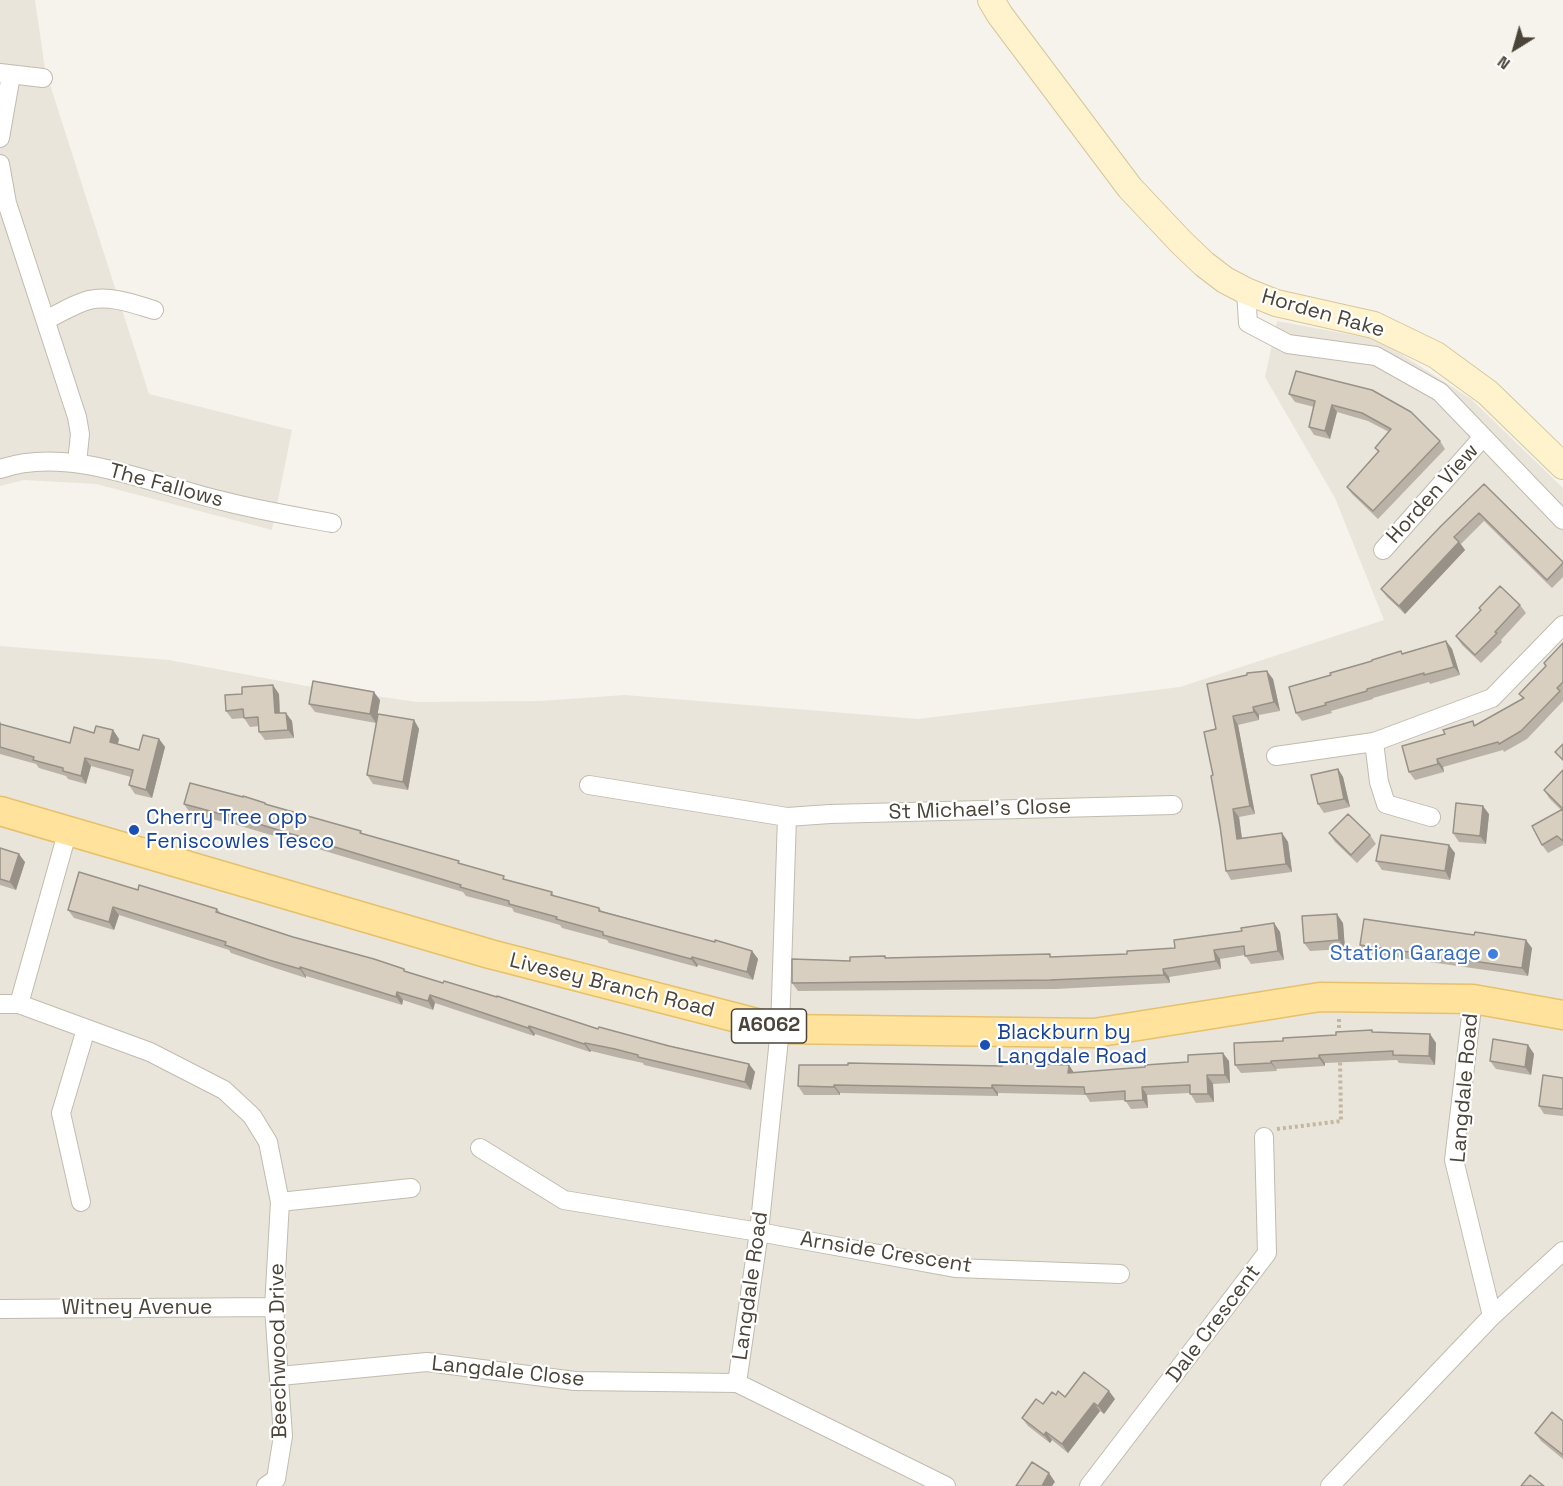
<!DOCTYPE html>
<style>
body{margin:0}
#map{position:relative;width:1563px;height:1486px;overflow:hidden;background:#f6f3ec;font-family:"Space Grotesk",sans-serif}
canvas{display:block}
.north{position:absolute;left:1485px;top:18px;width:60px;height:60px;-webkit-text-stroke:4px #fff;paint-order:stroke;rotate:217deg;font-size:16px;font-weight:700;line-height:24px;text-align:center;color:#4b4439}
.north::after{content:'';display:block;margin:auto;width:21px;height:27px;background:#4b4439;clip-path:polygon(50% 0,100% 100%,50% 72%,0 100%)}
</style>
<div id="map">
<canvas width="1563" height="1486"></canvas>
<div class="north">N</div>
</div>
<script>
const g = document.querySelector('canvas').getContext('2d');
g.lineJoin = 'round';
function fillPath(path, color) { g.fillStyle = color; g.fill(path, 'evenodd'); }
function stroke(path, color, width, dash) { g.strokeStyle = color; g.lineWidth = width; g.lineCap = dash ? 'butt' : 'round'; g.setLineDash(dash || []); g.stroke(path); }
function label(font, color, halo, rows, align = 'center') {
  g.font = font + ' "Space Grotesk",sans-serif'; g.lineWidth = 4.5; g.setLineDash([]); g.textBaseline = 'middle'; g.strokeStyle = halo; g.fillStyle = color; for (const [text, x, y, turn = 0] of rows) {
    g.save(); g.translate(x, y); g.rotate((+turn || 0) * Math.PI / 180); g.textAlign = isNaN(turn) ? turn : align; if (halo) g.strokeText(text, 0, 0); g.fillText(text, 0, 0); g.restore();
  }
}
fillPath(new Path2D(`
 M0,0H35L45,69L149,394L292,430L272,530L96,484L24,480L0,486Z
 M1277,321L1379,340L1471,399L1563,488V1486H0V646L169,660L307,686L417,702L540,701L625,695L918,719L1180,687L1384,620L1335,498L1265,377Z`), '#eae5da');
const street = new Path2D(`
 M0,73L43,78
 M0,138L11,75
 M0,164L7,203L77,417L80,434L77,463
 M1246,291L1248,323L1288,344L1376,356L1440,392L1563,520
 M46,320C60,313 74,304 89,300C111,295 134,304 154,310
 M0,469C68,445 152,484 219,500C256,510 294,516 332,523
 M1383,550L1483,437
 M1374,742L1379,782L1386,804L1431,817
 M1276,756L1374,742L1492,698L1563,625
 M589,785L787,817L830,814L1173,805
 M787,817L780,1029L759,1232L737,1383L946,1486
 M0,1004H19L150,1052L224,1090L252,1116L268,1142L280,1202L274,1307L283,1436L276,1479L266,1486
 M19,1004L68,830
 M480,1148L564,1200L759,1232L955,1268L1120,1274
 M81,1202L61,1113L86,1029
 M280,1202L411,1188
 M0,1309L274,1307
 M1492,1316L1563,1251
 M280,1376L427,1362L575,1381L737,1383
 M1089,1486L1267,1253L1264,1137
 M1330,1486L1492,1316L1454,1160L1473,999`);
const secondary = new Path2D(`
 M991,0L1000,15L1130,188L1181,242L1204,264L1225,280L1246,291L1276,303L1374,325L1436,355L1488,393L1563,466`);
const primary = new Path2D(`
 M0,811L490,954L780,1029L1094,1033L1320,997L1473,999L1563,1015`);
stroke(street, '#c2bbae', 20);
stroke(secondary, '#d6c79b', 28);
stroke(primary, '#e6c16a', 31);
stroke(new Path2D(`
 M1339,1019V1036
 M1277,1129L1341,1121L1340,1058`), '#c4b79f', 4, [3, 3]);
stroke(street, '#fff', 18);
stroke(secondary, '#fff3cd', 26);
stroke(primary, '#ffe39c', 28);
fillPath(new Path2D(`
 M1296,371L1440,441L1445,449L1378,519L1352,494L1347,487L1378,452L1375,448L1389,432L1368,421L1337,412L1330,439L1314,435L1309,427L1314,407L1295,402L1289,394Z
 M1484,484L1563,562V577L1552,588L1484,521L1461,544L1465,550L1405,614L1387,597L1381,589Z
 M1520,605L1526,613L1501,640L1502,642L1481,663L1462,645L1456,636Z
 M1446,641L1452,649L1460,675L1430,684L1429,682L1373,698V699L1331,711L1332,713L1302,721L1296,713L1403,653Z
 M1563,643V701L1527,739L1504,752L1503,750L1443,767L1444,772L1415,780L1409,772L1476,726L1523,699L1519,694L1546,666L1544,663Z
 M1273,679L1280,711L1259,715V720L1238,725L1255,814L1239,817L1242,838L1282,833L1288,842L1292,872L1231,880L1226,871L1213,775L1216,729Z
 M279,694L280,713L292,721L294,738L265,740L259,732V726L250,727L244,718L232,719L226,711Z
 M380,700L376,723L315,712L309,704Z
 M414,720L419,729L408,790L373,784L367,775Z
 M0,721L2,725L70,743L94,733L113,730L119,739L118,744L139,750L159,739L165,747L152,798L135,794L129,785L131,777L91,766L86,784L68,779L66,776L39,768L36,764L0,754Z
 M1338,769L1343,777L1350,807L1324,813L1318,804Z
 M1563,770V845L1548,853L1542,845L1561,810L1549,798L1544,790Z
 M265,803L267,805L361,831L362,834L461,864L506,880L552,892L554,896L599,908L602,911L715,942L752,951L758,959L753,980L698,965L697,967L609,943L607,940L562,928L560,925L514,912L512,908L466,896L463,892L227,822V823L190,813L184,804Z
 M1489,814L1486,844L1459,842L1453,833Z
 M1329,833L1370,835L1376,844L1357,863L1335,842Z
 M0,848L25,862L16,890L0,885Z
 M1455,853L1450,880L1382,870L1376,861Z
 M138,890L217,909L221,913L293,937L443,983L598,1029L749,1064L755,1072L751,1090L644,1065L643,1063L620,1058L591,1051L590,1052L535,1034L534,1036L435,1003L433,1010L403,1000L402,1005L306,976V978L275,968L231,953L229,950L119,915L114,930L74,918L68,910Z
 M1274,923L1280,932L1284,960L1251,964L1245,955L1220,959L1221,969L1169,977L1170,983L1056,989L798,991L792,983L850,961L885,956L886,958L1052,957L1127,954L1175,948Z
 M1343,923L1345,949L1310,951L1304,943Z
 M1360,945L1532,948L1528,976L1366,953Z
 M1372,1030L1373,1032L1430,1034L1436,1043L1435,1065L1399,1063L1397,1060L1325,1063V1066L1276,1069L1277,1071L1241,1073L1235,1065L1336,1035Z
 M1528,1045L1534,1054L1531,1075L1496,1069L1490,1061Z
 M1229,1061L1230,1083L1213,1084L1214,1102L1196,1103L1190,1093L1147,1095L1148,1108L1131,1109L1125,1100L1090,1102L1086,1095L998,1093V1096L840,1093V1095H804L798,1086L848,1065L1002,1066L1069,1065L1074,1073Z
 M1563,1078V1116L1544,1114L1539,1106Z
 M1056,1395L1065,1397L1115,1399L1104,1414L1100,1411L1068,1453L1052,1440L1050,1443L1028,1426L1022,1418Z
 M1563,1421V1459L1541,1441L1535,1433Z`), '#bab2a6');
fillPath(new Path2D(`
 M1332,405L1337,412L1330,439L1325,431Z
 M1459,542L1465,550L1405,614L1399,606Z
 M1446,641L1452,649L1460,675L1454,667Z
 M1267,671L1273,679L1280,711L1274,702Z
 M273,685L279,694L280,722L275,713Z
 M374,692L380,700L376,723L370,714Z
 M1253,707L1259,715V720L1254,712Z
 M286,713L292,721L294,738L288,730Z
 M1233,716L1238,725L1255,814L1250,806Z
 M414,720L419,729L408,790L403,782Z
 M113,730L119,739L116,750L110,742Z
 M159,739L165,747L152,798L146,790Z
 M85,758L91,766L86,784L81,776Z
 M1437,759L1443,767L1444,772L1438,764Z
 M1338,769L1343,777L1350,807L1344,799Z
 M1483,806L1489,814L1486,844L1480,836Z
 M1233,809L1239,817L1243,847L1237,839Z
 M1282,833L1288,842L1292,872L1286,864Z
 M1449,845L1455,853L1450,880L1445,871Z
 M19,854L25,862L16,890L10,882Z
 M113,907L119,915L114,930L109,922Z
 M1337,914L1343,923L1345,949L1339,940Z
 M1274,923L1280,932L1284,960L1278,951Z
 M1526,940L1532,948L1528,976L1522,968Z
 M1214,950L1220,959L1221,969L1216,961Z
 M752,951L758,959L753,980L747,972Z
 M692,957L698,965L697,967L691,959Z
 M300,967L306,976V978L300,969Z
 M1163,969L1169,977L1170,983L1164,975Z
 M397,992L403,1000L402,1005L396,997Z
 M430,995L435,1003L433,1010L428,1001Z
 M529,1026L535,1034L534,1036L528,1028Z
 M1430,1034L1436,1043L1435,1065L1429,1056Z
 M585,1043L591,1051L590,1052L584,1044Z
 M1528,1045L1534,1054L1531,1075L1525,1067Z
 M1223,1053L1229,1061L1230,1083L1225,1075Z
 M1319,1055L1325,1063V1066L1319,1058Z
 M1271,1061L1276,1069L1277,1071L1271,1063Z
 M749,1064L755,1072L751,1090L745,1082Z
 M1069,1065L1074,1073H1068Z
 M1207,1075L1213,1084L1214,1102L1208,1094Z
 M834,1085L840,1093V1095L834,1087Z
 M992,1085L998,1093V1096L992,1088Z
 M1142,1087L1147,1095L1148,1108L1143,1100Z
 M1109,1391L1115,1399L1104,1414L1098,1406Z
 M1094,1403L1100,1411L1068,1453L1062,1444Z
 M1046,1432L1052,1440L1050,1443L1044,1435Z
 M1049,1473L1055,1482L1052,1486H1042Z`), '#979187');
const building = new Path2D(`
 M1296,371L1372,390L1411,412L1440,441L1373,511L1347,487L1379,451L1375,448L1391,429L1362,413L1332,405L1325,431L1309,427L1315,401L1289,394Z
 M1484,484L1563,562V563L1547,580L1479,513L1454,537L1459,542L1399,606L1381,589L1441,526Z
 M1500,586L1520,605L1495,632L1497,633L1475,655L1456,636L1481,610L1479,608Z
 M1446,641L1454,667L1424,675V673L1367,689V691L1325,703L1326,705L1296,713L1289,687L1331,675L1330,673L1372,661V660L1401,651L1402,654Z
 M1563,643V682L1557,688L1560,691L1521,731L1499,744L1498,742L1437,759L1438,764L1409,772L1402,746L1445,734L1443,730L1473,721L1474,726L1524,698L1519,694L1546,666L1544,663Z
 M1267,671L1274,702L1253,707L1254,712L1233,716L1250,806L1233,809L1237,839L1282,833L1286,864L1226,871L1220,826L1211,776L1213,775L1204,732L1216,729L1207,684L1247,675V673Z
 M313,681L374,692L370,714L309,704Z
 M273,685L275,713H286L288,730L259,732L258,717L244,718L243,709L226,711L225,695L242,694V687Z
 M378,714L414,720L403,782L367,775Z
 M0,724L70,743L74,727L94,733L96,726L113,730L110,742L139,750L143,735L159,739L146,790L129,785L133,770L85,758L81,776L63,771V768L33,760L34,757L0,747Z
 M1563,744V760L1555,752Z
 M1338,769L1344,799L1318,804L1311,775Z
 M1563,770V841L1557,836L1542,845L1532,826L1563,809L1544,790Z
 M190,783L243,797V796L265,803V804L361,831L360,833L459,861L458,863L504,876L503,879L552,892L551,895L599,908V911L715,942V940L752,951L747,972L692,957L691,959L603,935V932L556,919L557,917L509,904V901L460,887L461,885L222,813L221,814L184,804Z
 M1456,803L1483,806L1480,836L1453,833Z
 M1348,814L1370,835L1351,855L1329,833Z
 M1381,835L1449,845L1445,871L1376,861Z
 M0,848L19,854L10,882L0,879Z
 M79,872L138,890L139,885L217,909L216,912L293,937L374,959L404,969V971L443,983L444,981L497,997V996L598,1029L599,1027L669,1046L749,1064L745,1082L638,1057V1055L615,1049L585,1043L584,1044L529,1026L528,1028L430,995L428,1001L397,992L396,997L300,967V969L269,960L225,945L226,942L113,907L109,922L68,910Z
 M1337,914L1339,940L1304,943L1302,916Z
 M1364,919L1474,935L1475,932L1526,940L1522,968L1360,945Z
 M1274,923L1278,951L1245,956L1244,946L1214,950L1216,961L1163,969L1164,975L1050,980L792,983V959L850,961V957L885,956V958L1050,954V957L1127,954V951L1175,948L1174,940L1242,931L1241,928Z
 M1372,1030V1032L1430,1034L1429,1056L1393,1055V1051L1319,1055V1058L1271,1061V1063L1235,1065L1234,1043L1283,1041V1038L1336,1035V1032Z
 M1493,1039L1528,1045L1525,1067L1490,1061Z
 M1223,1053L1225,1075H1207L1208,1094H1190V1085L1142,1087L1143,1100L1125,1101V1091L1085,1094L1084,1087L992,1085V1088L834,1085V1087L798,1086L799,1065H848V1063L1002,1066V1063L1038,1064L1069,1065L1068,1073L1145,1067V1065L1188,1062V1055Z
 M1543,1075L1563,1078V1109L1539,1106Z
 M1084,1372L1109,1391L1098,1406L1094,1403L1062,1444L1046,1432L1044,1435L1022,1418L1036,1399L1043,1404L1052,1392L1056,1395L1058,1391L1065,1397Z
 M1552,1412L1563,1421V1455L1535,1433Z
 M1032,1462L1049,1473L1042,1486H1016Z
 M1530,1475L1544,1486H1521Z`);
fillPath(building, '#d8cfc1');
stroke(building, '#979187', 1.5);
for (const [x, y, r, color] of [
 [134,830,6,"#1a4fb4"],
 [1493,954,6,"#3f7fe0"],
 [985,1045,6,"#1a4fb4"]
]) { const dot = new Path2D(); dot.arc(x, y, r, 0, 2 * Math.PI); g.fillStyle = color; g.fill(dot); stroke(dot, '#fff', 2); }
for (const [x, y, w] of [
 [769,1026,75]
]) { const box = new Path2D(); box.roundRect(x - w / 2, y - 17, w, 34, 4.5); g.fillStyle = '#fff'; g.fill(box); stroke(box, '#4b4439', 1.5); }
label('bold 20px', '#4b4439', null, [
 ["A6062",769,1026]
]);
label('21px', '#4b4439', '#fff', [
 ["Horden Rake",1323,314,16],
 ["The Fallows",166,486,15],
 ["Horden View",1433,494,-48],
 ["St Michael's Close",980,810,-2],
 ["Livesey Branch Road",612,986,14],
 ["Langdale Road",1465,1088,-85],
 ["Arnside Crescent",886,1253,9],
 ["Langdale Road",751,1286,-82],
 ["Witney Avenue",137,1308],
 ["Dale Crescent",1214,1324,-53],
 ["Beechwood Drive",279,1351,-91],
 ["Langdale Close",508,1372,6]
]);
label('21px', '#164399', '#fff', [
 ["Cherry Tree opp",146,818],
 ["Feniscowles Tesco",146,842],
 ["Blackburn by",997,1033],
 ["Langdale Road",997,1057]
], 'left');
label('21px', '#366cbe', '#fff', [
 ["Station Garage",1481,954]
], 'right');
</script>
